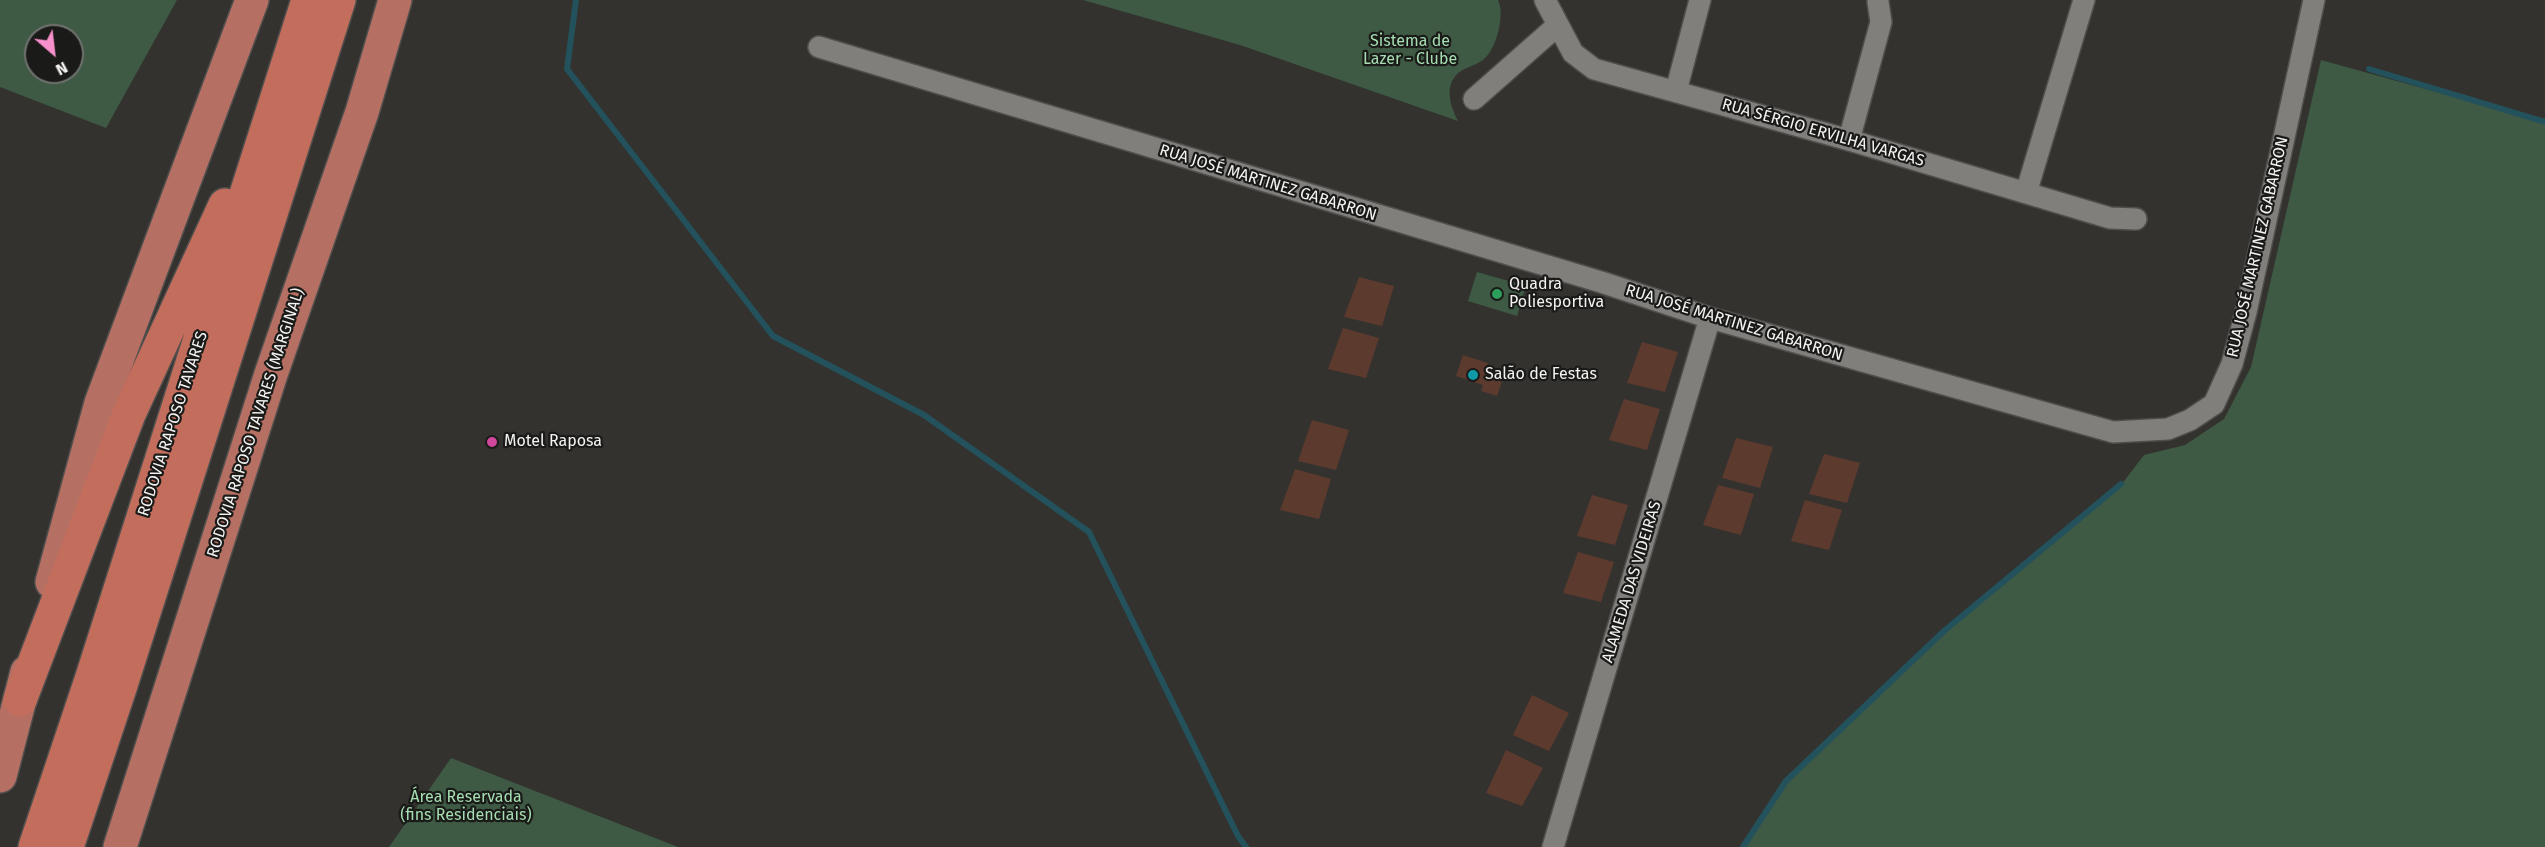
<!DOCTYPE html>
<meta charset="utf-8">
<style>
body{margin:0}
#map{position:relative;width:2545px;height:847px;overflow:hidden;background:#33322f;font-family:"Fira Sans",sans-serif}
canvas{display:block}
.north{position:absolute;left:24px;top:24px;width:60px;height:60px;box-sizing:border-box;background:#1a1a18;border:2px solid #71716f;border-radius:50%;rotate:152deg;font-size:16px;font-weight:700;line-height:24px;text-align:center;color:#f4f3f2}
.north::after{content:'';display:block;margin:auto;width:21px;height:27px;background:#f890cb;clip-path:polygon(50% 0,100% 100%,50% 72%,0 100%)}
</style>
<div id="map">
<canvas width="2545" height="847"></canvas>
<div class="north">N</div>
</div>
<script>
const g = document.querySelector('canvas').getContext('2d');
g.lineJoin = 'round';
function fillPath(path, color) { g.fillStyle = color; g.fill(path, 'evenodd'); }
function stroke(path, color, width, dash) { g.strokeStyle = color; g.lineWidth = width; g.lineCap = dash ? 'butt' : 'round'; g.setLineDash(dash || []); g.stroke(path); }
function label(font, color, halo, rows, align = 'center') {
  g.font = font + ' "Fira Sans",sans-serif'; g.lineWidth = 4.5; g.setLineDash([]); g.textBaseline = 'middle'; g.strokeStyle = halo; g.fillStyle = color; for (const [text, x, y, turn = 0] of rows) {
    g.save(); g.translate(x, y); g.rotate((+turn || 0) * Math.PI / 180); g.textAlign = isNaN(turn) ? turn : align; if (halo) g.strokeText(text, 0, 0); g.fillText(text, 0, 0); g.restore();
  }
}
fillPath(new Path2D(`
 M0,0H177L106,128L0,87ZM36,36H72V72H36Z
 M1083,0H1498C1505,14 1497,46 1486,57C1480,64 1469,66 1461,71C1443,83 1450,106 1458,121L1240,45Z
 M2321,60L2545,122V847H1743L1786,781L1944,631L2121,485L2144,455L2185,445L2224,419L2251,367Z
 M1477,272L1526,286L1517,316L1468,301Z
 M451,758L678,847H389Z`), '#3e5a44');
stroke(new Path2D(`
 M576,0L567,69L773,336L924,415L1089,532L1238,836L1246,847
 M2369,69L2545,122
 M1743,847L1786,781L1944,631L2121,484`), '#23525c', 6);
fillPath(new Path2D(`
 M1359,277L1394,286L1382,326L1344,317Z
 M1343,328L1379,338L1366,378L1328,369Z
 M1642,342L1678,352L1665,392L1627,383Z
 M1463,355L1488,363L1484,373L1503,378L1497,396L1481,391L1483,385L1456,376Z
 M1624,399L1660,409L1647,450L1609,440Z
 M1312,420L1349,430L1336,470L1298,461Z
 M1736,438L1773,447L1760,488L1722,478Z
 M1824,454L1860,463L1847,503L1809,494Z
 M1295,469L1331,479L1319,519L1280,510Z
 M1718,485L1754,494L1741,535L1703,525Z
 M1592,495L1628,505L1615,545L1577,536Z
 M1805,500L1842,510L1829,550L1791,541Z
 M1578,552L1614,562L1601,602L1563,593Z
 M1532,695L1569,713L1549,751L1513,735Z
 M1506,750L1543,768L1522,806L1486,793Z`), '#5d3a2e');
const minor = new Path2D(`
 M1545,0L1573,53L1594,69L1849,140L2110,218L2136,219
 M819,47L1601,282L1710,318L2113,432L2168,429L2190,420L2214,404L2232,364L2246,312L2314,0
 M1676,91L1700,0
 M1474,99L1558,25
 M1849,140L1881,22L1878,2
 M2026,193L2084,0
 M1553,847L1710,318`);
const trunk = new Path2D(`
 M52,582L101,403L252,0
 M0,776L27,672
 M120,847L271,374L362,112L395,0`);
const motorway = new Path2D(`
 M20,700L129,414L225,205
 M35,847L92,677L308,0
 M67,847L120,688L339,0`);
stroke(minor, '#4f4e4c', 24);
stroke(trunk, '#4f4e4c', 36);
stroke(motorway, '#4f4e4c', 36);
stroke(minor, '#807f7c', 21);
stroke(trunk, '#b67063', 33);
stroke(motorway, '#c36d5d', 33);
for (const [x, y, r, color] of [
 [1497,294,6,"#2e9e5b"],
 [1473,375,6,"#0f9aa8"],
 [492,442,6,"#d1479c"]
]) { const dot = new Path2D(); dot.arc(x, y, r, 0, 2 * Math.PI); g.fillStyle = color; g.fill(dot); stroke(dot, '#1a1a18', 2); }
label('16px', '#a6deb2', '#1a1a18', [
 ["Sistema de",1410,42],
 ["Lazer - Clube",1410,60],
 ["Área Reservada",466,798],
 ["(fins Residenciais)",466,816]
]);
label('16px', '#f4f3f2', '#1a1a18', [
 ["RUA SÉRGIO ERVILHA VARGAS",1823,133,16],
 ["RUA JOSÉ MARTINEZ GABARRON",1268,183,17],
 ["RUA JOSÉ MARTINEZ GABARRON",2258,247,-77],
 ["RUA JOSÉ MARTINEZ GABARRON",1734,323,17],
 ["RODOVIA RAPOSO TAVARES (MARGINAL)",256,423,-72],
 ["RODOVIA RAPOSO TAVARES",173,424,-72],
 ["ALAMEDA DAS VIDEIRAS",1632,582,-73]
]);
label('16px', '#f4f3f2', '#1a1a18', [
 ["Quadra",1509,285],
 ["Poliesportiva",1509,303],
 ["Salão de Festas",1485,375],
 ["Motel Raposa",504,442]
], 'left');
</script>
